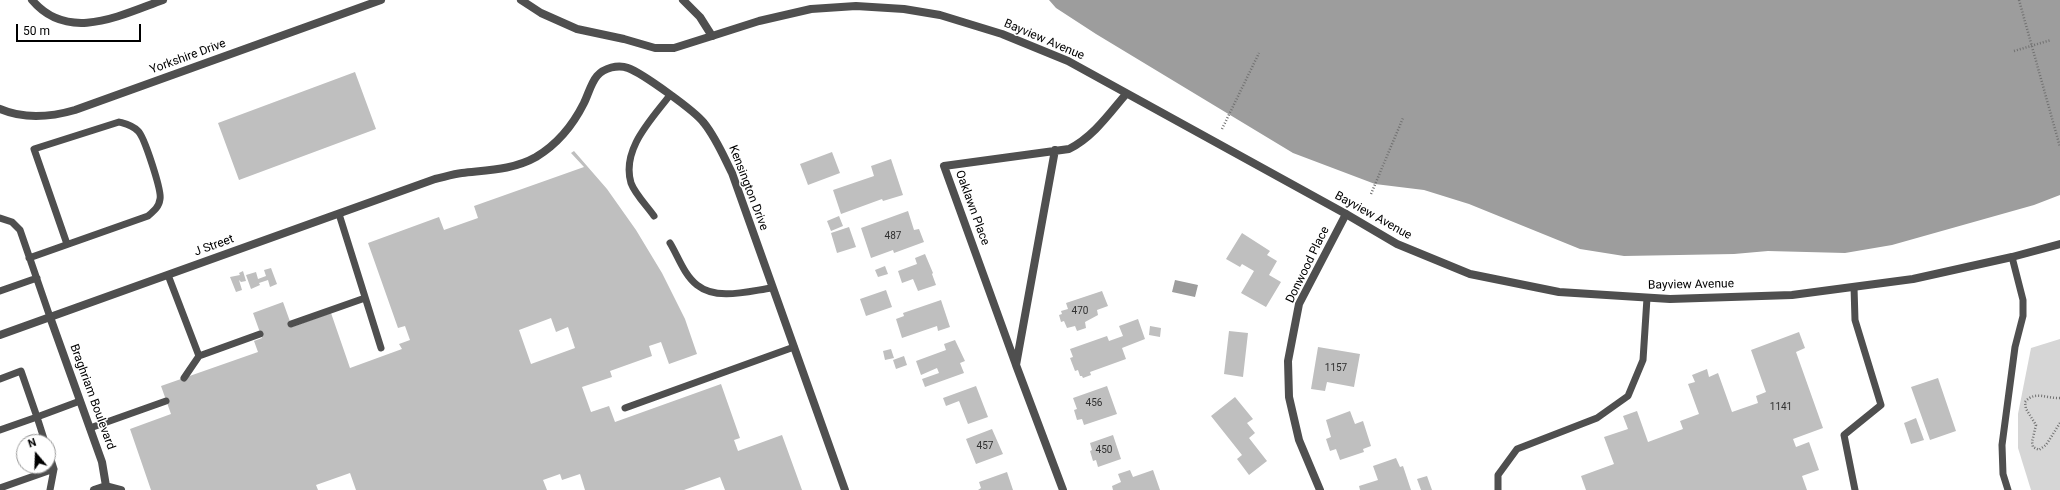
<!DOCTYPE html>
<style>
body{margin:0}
#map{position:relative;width:2060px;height:490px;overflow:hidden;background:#fff;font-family:Roboto,sans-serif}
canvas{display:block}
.north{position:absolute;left:16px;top:434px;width:40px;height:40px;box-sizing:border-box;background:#fff;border:1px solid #999;border-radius:50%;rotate:341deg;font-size:11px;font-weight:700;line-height:16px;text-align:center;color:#000}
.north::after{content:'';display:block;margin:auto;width:14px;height:18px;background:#000;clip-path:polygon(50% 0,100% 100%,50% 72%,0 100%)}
.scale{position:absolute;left:16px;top:24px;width:125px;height:18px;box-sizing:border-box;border:2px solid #000;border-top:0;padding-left:5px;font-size:12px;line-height:14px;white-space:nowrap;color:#000;-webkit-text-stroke:3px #fff;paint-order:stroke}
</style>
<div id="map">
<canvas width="2060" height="490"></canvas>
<div class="north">N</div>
<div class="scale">50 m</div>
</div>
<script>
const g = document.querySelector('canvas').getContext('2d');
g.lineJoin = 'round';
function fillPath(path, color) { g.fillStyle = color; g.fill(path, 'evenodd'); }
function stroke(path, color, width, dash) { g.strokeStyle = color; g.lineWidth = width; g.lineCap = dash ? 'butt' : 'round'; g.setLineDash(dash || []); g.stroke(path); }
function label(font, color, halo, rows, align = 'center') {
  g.font = font + ' Roboto,sans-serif'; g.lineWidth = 3; g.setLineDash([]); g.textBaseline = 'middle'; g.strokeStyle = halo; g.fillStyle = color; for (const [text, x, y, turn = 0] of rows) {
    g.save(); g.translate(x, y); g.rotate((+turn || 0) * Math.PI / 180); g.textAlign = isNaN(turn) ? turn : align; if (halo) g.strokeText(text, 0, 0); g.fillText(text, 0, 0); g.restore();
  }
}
fillPath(new Path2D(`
 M2060,339V490H2031L2018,448V414L2031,348Z`), '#d6d6d6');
fillPath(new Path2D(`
 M1049,0H2060V195L2034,205L1892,245L1845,253L1768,251L1734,254L1624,256L1580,249L1469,204L1424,190L1375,184L1293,153L1096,34L1056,8Z
 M1175,280L1198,285L1195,297L1172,292Z`), '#9d9d9d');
fillPath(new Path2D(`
 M355,72L376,129L239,180L218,123Z
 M574,151L607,189L636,230L662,273L685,319L697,354L669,364L661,342L649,346L652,356L610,371L612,377L582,387L591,412L609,406L615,422L721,384L740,438L734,440L738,451L782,435L802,490H725L720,477L684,490H585L580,474L562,480L560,474L543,480L547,490H356L350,473L316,485L318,490H151L130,429L171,414L161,386L258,352L254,341L262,338L253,313L283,302L292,327L331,313L350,368L402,349L399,344L410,340L405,326L398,328L368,243L439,217L444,230L478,218L474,206L584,167L571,153ZM551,318L556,332L568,327L575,348L531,364L519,330Z
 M832,152L840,173L808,185L800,164Z
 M891,159L903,195L883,201L882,199L841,214L833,190L874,176L871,166Z
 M908,211L914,230L919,229L924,242L894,253L893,250L871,258L861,228Z
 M839,216L843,226L831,231L827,221Z
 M849,227L856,247L837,253L831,233Z
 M1242,233L1270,251L1267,255L1277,261L1269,275L1281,282L1266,307L1241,293L1254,271L1242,264L1240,267L1226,259Z
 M925,254L933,273L932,274L936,285L918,291L913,279L902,283L898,271L917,264L915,258Z
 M885,266L888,274L878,277L875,270Z
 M271,268L277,284L270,287L268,280L259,283L260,285L251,289L246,275L256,272L258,279L266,276L264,270Z
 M243,271L246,281L241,282L239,280L242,290L236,292L230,277L240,275L239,273Z
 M886,290L892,307L866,316L860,299Z
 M1102,291L1108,306L1097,310L1098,315L1085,322L1086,328L1077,331L1075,326L1067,328L1064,321L1061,322L1059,315L1062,314L1061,311L1068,309L1066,303Z
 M941,300L950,327L938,331L937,326L902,338L896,319L904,316L903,313Z
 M1138,319L1145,339L1122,348L1126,359L1090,372L1091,375L1083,378L1082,376H1080L1078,370L1075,371L1070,358L1073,357L1070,349L1107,336L1109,341L1123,336L1119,326Z
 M1150,326L1161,328L1160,337L1149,335Z
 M1229,331L1248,333L1243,377L1224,374Z
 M1799,332L1805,348L1796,352L1823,428L1793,439L1796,447L1809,442L1819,470L1802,476L1807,490H1586L1581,476L1614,464L1604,437L1628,429L1623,416L1637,411L1648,442L1683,429L1680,421L1699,414L1688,384L1695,382L1692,375L1707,369L1709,377L1718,373L1732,412L1758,403L1756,396L1766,392L1751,350Z
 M955,340L965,361L960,363L964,373L925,387L922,379L939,373L937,368L921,375L916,361L946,350L944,344Z
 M1318,347L1360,354L1354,387L1327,382L1325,391L1311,389Z
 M891,349L894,358L885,360L883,351Z
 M904,356L907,365L896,369L893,360Z
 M1938,378L1956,431L1930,440L1911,387Z
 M976,386L988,417L968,424L959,401L946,406L943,398Z
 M1107,386L1117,414L1084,425L1082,419L1077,420L1074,410L1077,409L1073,398Z
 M1235,397L1253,419L1247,423L1255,433L1249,438L1267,461L1249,475L1237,459L1242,455L1211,416Z
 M1350,411L1355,424L1363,421L1371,446L1363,449L1364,452L1340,460L1336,449L1330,451L1326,439L1331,437L1326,420Z
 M1916,418L1924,440L1911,444L1904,423Z
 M992,429L1003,454L976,464L966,439Z
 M1113,435L1121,459L1098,467L1096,460L1093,461L1090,451L1092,450L1090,443Z
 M1396,458L1400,467L1403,466L1411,490H1360L1359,486L1378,480L1373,466Z
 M1130,470L1133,477L1153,470L1160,490H1113L1112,486L1121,482L1118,474Z
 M1007,472L1013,490H978L981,488L979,482Z
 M1427,476L1432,490H1421L1417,479Z`), '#bfbfbf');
stroke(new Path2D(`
 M2019,0L2060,147
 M2014,51L2051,40
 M1222,129L1259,53
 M1371,194L1403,118
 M2060,398C2047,399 2035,390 2025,402L2026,409L2036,425L2032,442L2033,447L2039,450L2046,445L2060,423`), '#717171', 2.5, [1, 2]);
stroke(new Path2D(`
 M339,214L381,348
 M654,216C647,206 635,194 631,183C621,149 652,119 670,95
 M0,218L12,222L20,230L50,317
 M670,243C678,256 684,275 697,285C717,301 749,291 772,288
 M29,258L148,216C154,211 159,207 160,199C162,191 144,136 138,131C132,125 126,124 119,122L34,149L67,244
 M168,275L199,356L184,378
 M1854,287L1855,320L1881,405L1844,435L1855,490
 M0,291L37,278
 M291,324L365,298
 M199,356L260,334
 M0,379L21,371L37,417L0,430
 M625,408L794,347
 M90,428L166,401
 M45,442L37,417L80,401
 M48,450L54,469L50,490
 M0,488L54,469
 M1498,490V475L1517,449L1597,418L1628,396L1643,360L1647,298
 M2008,490L2003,474L2002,445L2015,347L2023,316V300L2012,257`), '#4f4f4f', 7);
stroke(new Path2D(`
 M32,0C68,43 121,15 163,0
 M521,0L541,13L577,29L624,39L655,48H674L712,36L700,17L683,0
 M0,109C23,119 51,117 75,110L381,0
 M1055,150L1016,365L1063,490
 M50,317L102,462L106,486
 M0,335L435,179C444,177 453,174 462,173C487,170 513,170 536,157C556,145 573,125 584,103C588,95 591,83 597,76C604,68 618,64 628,68C642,73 695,111 704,123C716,138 723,155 732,173L845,490
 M1016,365L944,166L1069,149C1093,137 1109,114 1126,94
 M94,490L106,486L121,490
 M1320,490L1299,440L1289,397L1288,361L1299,304L1346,214`), '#4f4f4f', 8);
stroke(new Path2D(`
 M712,36L759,21L811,9L856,6L904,9L940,15L1002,34L1068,61L1346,214L1397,244L1470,274L1559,292L1670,299L1792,295L1913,279L2012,257L2060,244`), '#4f4f4f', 8);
label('10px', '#303030', null, [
 ["487",893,236],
 ["470",1080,311],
 ["1157",1336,368],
 ["456",1094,403],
 ["1141",1781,407],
 ["457",985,446],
 ["450",1104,450]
]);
label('12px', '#000', '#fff', [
 ["Bayview Avenue",1044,40,23],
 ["Yorkshire Drive",188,57,-20],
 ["Kensington Drive",748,188,69],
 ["Oaklawn Place",972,208,70],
 ["Bayview Avenue",1373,216,29],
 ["J Street",214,246,-20],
 ["Donwood Place",1308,265,-64],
 ["Bayview Avenue",1691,285,-1],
 ["Braghriam Boulevard",92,397,70]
]);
</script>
